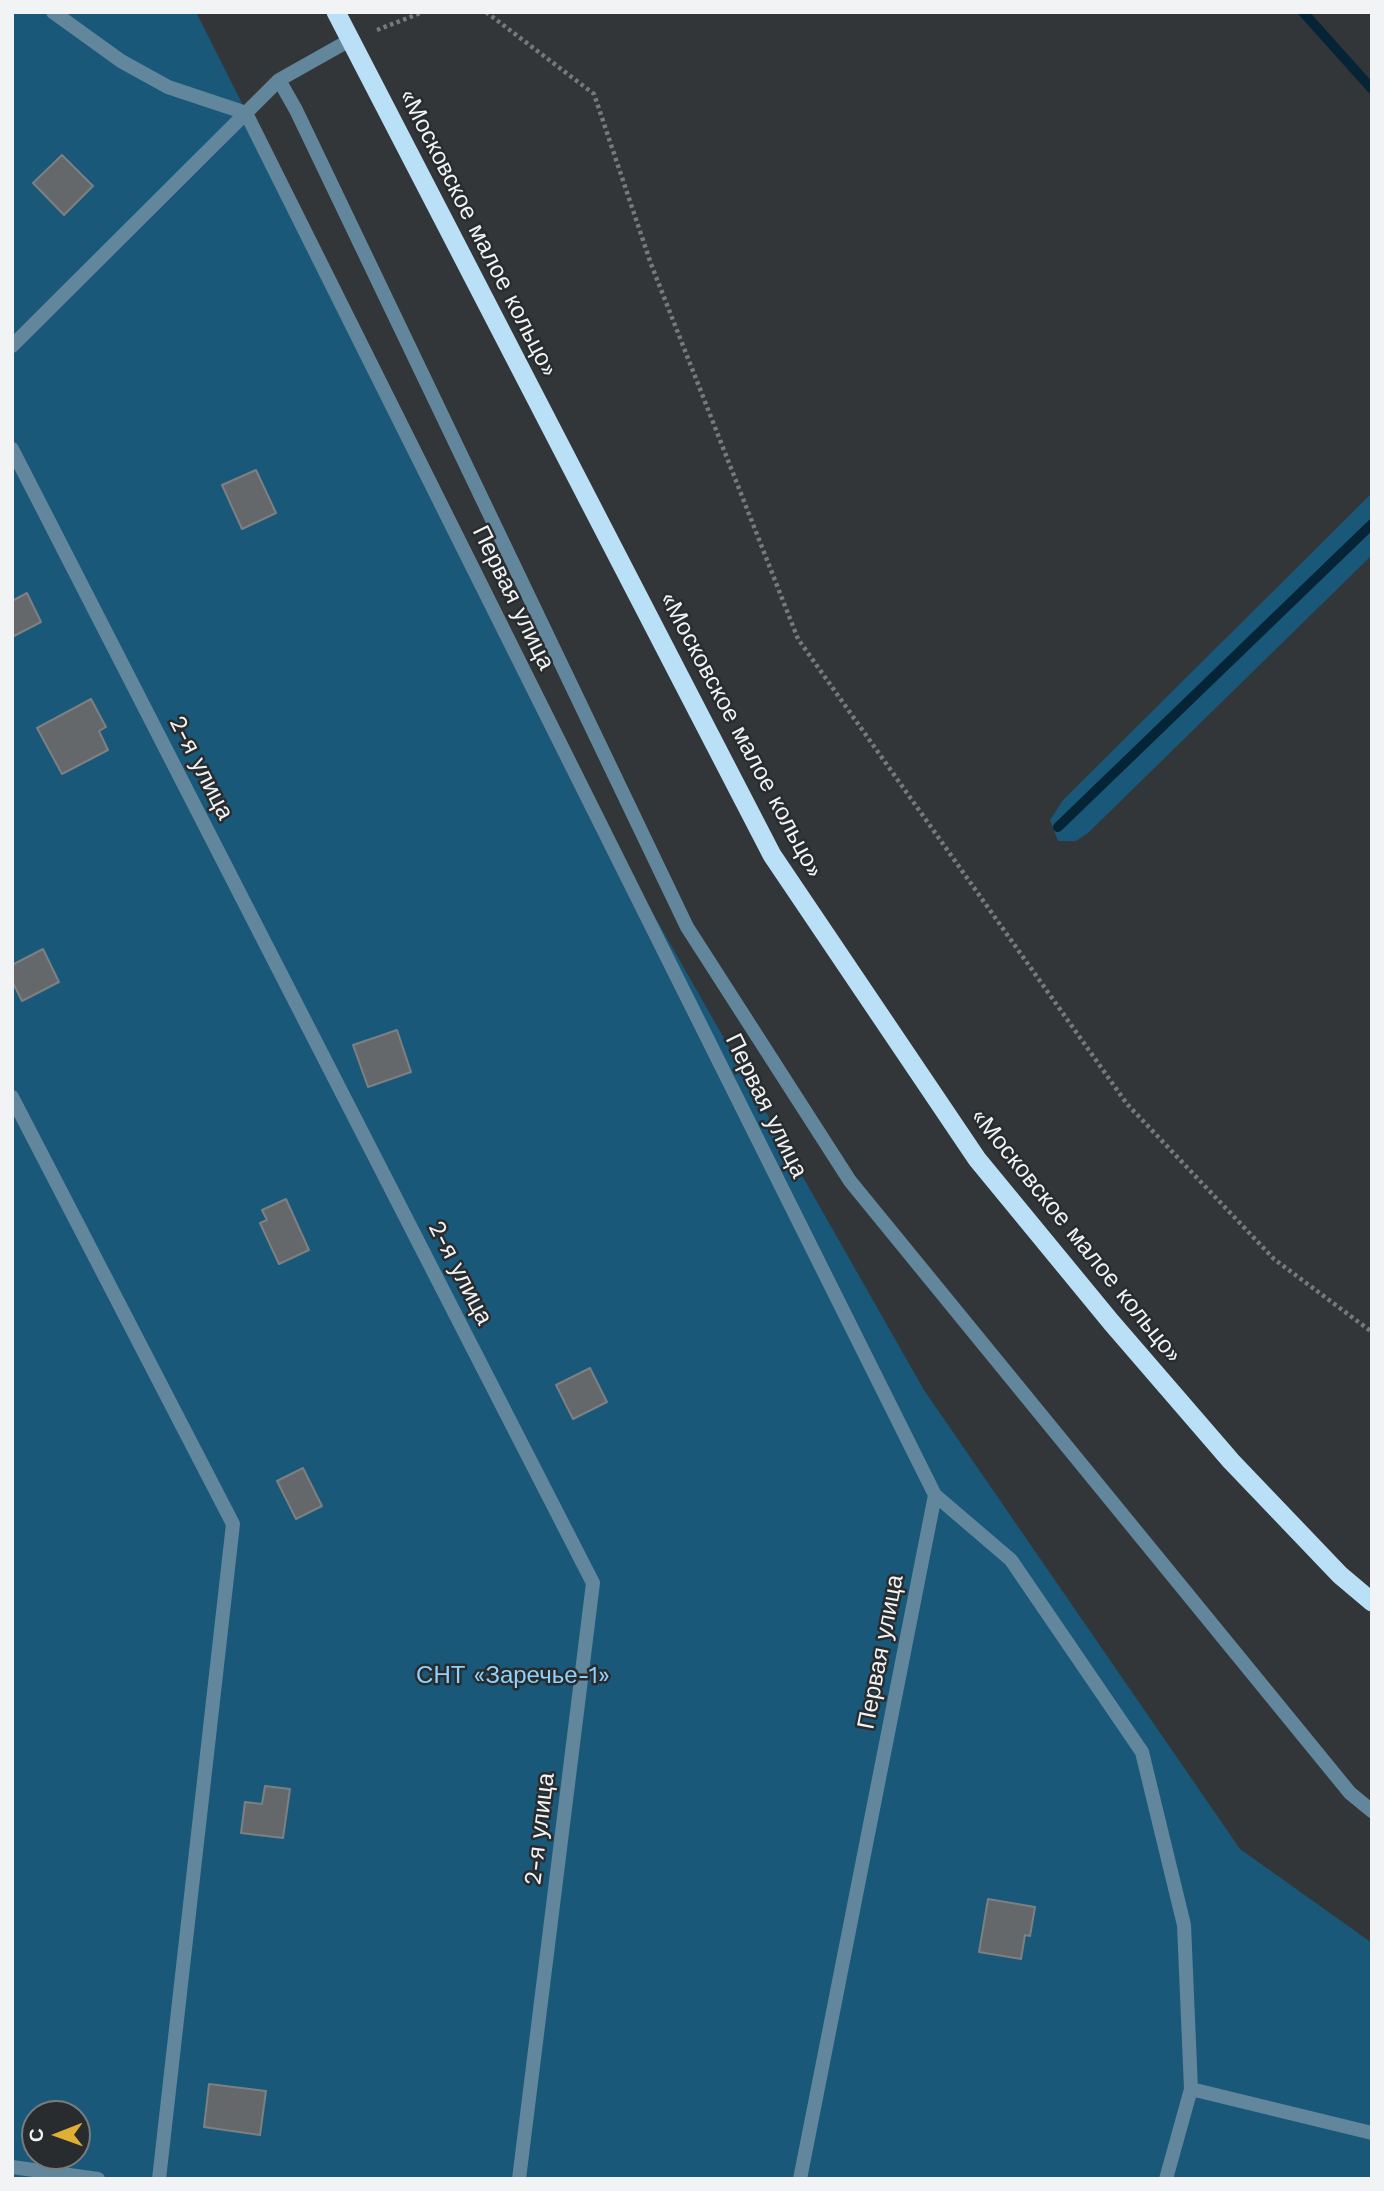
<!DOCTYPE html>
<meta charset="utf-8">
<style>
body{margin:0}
#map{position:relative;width:1384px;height:2191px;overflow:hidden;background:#333638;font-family:"Work Sans",sans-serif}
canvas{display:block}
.frame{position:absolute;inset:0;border:14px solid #f1f3f4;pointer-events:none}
.north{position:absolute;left:21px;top:2100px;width:70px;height:70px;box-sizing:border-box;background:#292c2e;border:2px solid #797c7d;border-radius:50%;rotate:269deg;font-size:19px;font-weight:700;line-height:28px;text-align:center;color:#f1f3f4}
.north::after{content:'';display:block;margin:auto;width:24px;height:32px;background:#e1af34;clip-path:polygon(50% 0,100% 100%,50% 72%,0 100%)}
</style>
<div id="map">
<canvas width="1384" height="2191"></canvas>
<div class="frame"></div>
<div class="north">С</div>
</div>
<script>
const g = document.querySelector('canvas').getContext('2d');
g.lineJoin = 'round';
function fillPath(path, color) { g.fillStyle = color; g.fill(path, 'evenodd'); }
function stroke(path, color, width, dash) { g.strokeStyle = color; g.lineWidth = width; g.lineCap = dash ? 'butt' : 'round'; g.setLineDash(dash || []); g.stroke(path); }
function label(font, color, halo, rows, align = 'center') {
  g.font = font + ' "Work Sans",sans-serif'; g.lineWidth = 5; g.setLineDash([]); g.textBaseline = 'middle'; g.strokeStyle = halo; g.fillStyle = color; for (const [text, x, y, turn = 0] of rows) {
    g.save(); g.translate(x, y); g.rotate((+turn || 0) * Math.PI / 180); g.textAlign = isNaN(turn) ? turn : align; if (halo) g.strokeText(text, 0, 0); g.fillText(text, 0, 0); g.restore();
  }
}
fillPath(new Path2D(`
 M12,12H196L626,866L924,1390L1240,1849L1372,1943V2179H12ZM35,2114H77V2156H35Z
 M1372,493V555L1088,833L1076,841H1058L1050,820L1063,800Z`), '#195878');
stroke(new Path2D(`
 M1303,12L1372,89
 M1058,827L1372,524`), '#052435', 10);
const building = new Path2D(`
 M62,155L93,186L64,215L33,183Z
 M256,470L276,513L242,529L222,485Z
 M27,593L41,622L12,637V601Z
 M91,699L106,727L99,731L108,750L62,774L37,728Z
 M43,949L59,982L22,1001L12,981V965Z
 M397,1030L411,1072L368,1087L353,1045Z
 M286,1199L309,1250L279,1264L260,1223L267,1220L262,1210Z
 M590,1368L607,1402L573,1419L556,1385Z
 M303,1468L322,1506L296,1519L277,1481Z
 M265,1786L290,1789L283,1838L241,1833L245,1802L262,1804Z
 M988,1899L1035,1907L1030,1936L1025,1935L1021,1959L979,1952Z
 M209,2084L266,2091L260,2135L204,2127Z`);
fillPath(building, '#65686b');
stroke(building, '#7c8082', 2);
stroke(new Path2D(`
 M486,12L594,94L651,264L798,639L1127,1104L1274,1259L1372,1332
 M377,30L423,12`), '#77797b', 4.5, [3.5, 3.5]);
stroke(new Path2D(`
 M53,12L121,61L168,87L246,113L935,1495L800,2179
 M279,80L296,110L687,927L850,1181L1350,1793L1372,1811
 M12,346L279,80L350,40
 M12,449L593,1583L519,2179
 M12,1097L233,1524L159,2179
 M935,1495L1011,1560L1142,1752L1184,1925L1191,2089L1166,2179
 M1191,2089L1372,2133
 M12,2167L98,2179`), '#62879d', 14);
stroke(new Path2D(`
 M336,12L772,855L977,1159L1111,1322L1231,1461L1340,1575L1372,1602`), '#bae0f8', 19);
label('24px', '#f1f3f4', '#292c2e', [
 ["«Московское малое кольцо»",478,233,63],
 ["Первая улица",513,598,64],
 ["«Московское малое кольцо»",741,735,62],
 ["2-я улица",201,768,63],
 ["Первая улица",766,1106,64],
 ["«Московское малое кольцо»",1076,1236,51],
 ["2-я улица",460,1273,63],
 ["Первая улица",881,1652,-79],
 ["2-я улица",540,1829,-83]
]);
label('24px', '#8fd2fb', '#292c2e', [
 ["СНТ «Заречье-1»",513,1676]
]);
</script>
